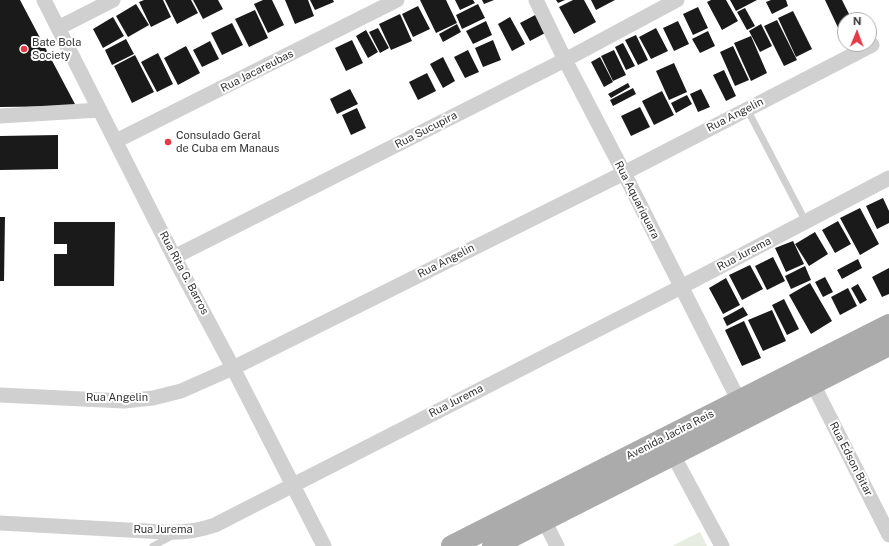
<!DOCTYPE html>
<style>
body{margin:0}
#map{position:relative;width:889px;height:546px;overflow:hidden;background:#fff;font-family:"Public Sans",sans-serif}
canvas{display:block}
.north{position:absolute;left:837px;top:12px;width:40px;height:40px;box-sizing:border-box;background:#fff;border:1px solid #adadad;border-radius:50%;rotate:1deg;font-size:11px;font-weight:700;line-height:16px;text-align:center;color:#333}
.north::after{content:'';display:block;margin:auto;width:14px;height:18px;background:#e63946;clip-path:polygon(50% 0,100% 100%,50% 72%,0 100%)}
</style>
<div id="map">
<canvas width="889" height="546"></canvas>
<div class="north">N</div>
</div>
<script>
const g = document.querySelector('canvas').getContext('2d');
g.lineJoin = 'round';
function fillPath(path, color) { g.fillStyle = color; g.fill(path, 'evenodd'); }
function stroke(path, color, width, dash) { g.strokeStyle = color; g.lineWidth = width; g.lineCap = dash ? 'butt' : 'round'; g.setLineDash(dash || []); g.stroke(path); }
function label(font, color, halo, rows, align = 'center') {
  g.font = font + ' "Public Sans",sans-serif'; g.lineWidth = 4; g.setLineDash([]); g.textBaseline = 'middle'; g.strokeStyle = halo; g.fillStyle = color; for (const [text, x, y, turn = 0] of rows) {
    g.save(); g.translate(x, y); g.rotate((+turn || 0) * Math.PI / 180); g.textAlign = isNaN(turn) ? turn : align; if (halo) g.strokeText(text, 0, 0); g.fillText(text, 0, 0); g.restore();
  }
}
fillPath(new Path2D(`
 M700,532L707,546H672Z`), '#e6ecdf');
fillPath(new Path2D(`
 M0,0H20L76,106L0,107Z
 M144,0H163L171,17L151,27L139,2Z
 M165,0H191L198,13L177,24Z
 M193,0H218L223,9L203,19Z
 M263,0H272L284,25L268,33L254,4Z
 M285,0H308L314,16L295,24Z
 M310,0H333L334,2L315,10Z
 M420,0H446L457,23L436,33Z
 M455,0H473L475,3L460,10Z
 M482,0H494L484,4Z
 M556,0H565L558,3Z
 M573,0H584L596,22L574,34L559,7Z
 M591,0H615L596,10Z
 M711,0H726L738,21L722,30L707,2Z
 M730,0H757L736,11Z
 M771,0H786L788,6L772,14L766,2Z
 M825,0H842L852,20H845V32L841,34Z
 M136,4L149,25L128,37L116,16Z
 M478,4L485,18L462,29L456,15Z
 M418,6L430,29L413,37L402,14Z
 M698,7L708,28L693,35L683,14Z
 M745,8L755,26L747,30L737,12Z
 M255,10L268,38L249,47L235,19Z
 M793,11L812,49L796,57L778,18Z
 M539,13L549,31L530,41L520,23Z
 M400,14L412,41L391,50L379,24Z
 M113,17L124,36L103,48L93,29Z
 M510,17L525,44L512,51L498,24Z
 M777,20L797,60L784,66L764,26Z
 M486,21L492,35L473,44L466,31Z
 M678,21L689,44L674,51L663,28Z
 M232,23L243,45L222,55L211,33Z
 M457,24L461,32L443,42L439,34Z
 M761,24L772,46L760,52L749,31Z
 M378,28L389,48L380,53L369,32Z
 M656,28L668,51L651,59L639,37Z
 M366,30L378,52L368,58L356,36Z
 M708,31L715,46L700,53L692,39Z
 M636,35L648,60L638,65L625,40Z
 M751,36L767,73L751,81L734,43Z
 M126,39L134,54L112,65L105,50Z
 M352,40L363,63L346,71L335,48Z
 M493,40L501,60L483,67L475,48Z
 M210,41L219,59L202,67L193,50Z
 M623,43L635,66L626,70L615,47Z
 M186,46L200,73L178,85L164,58Z
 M733,46L749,80L735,86L720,52Z
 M468,50L479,72L465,78L454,57Z
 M614,50L626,75L613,81L601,56Z
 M158,53L173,84L157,92L141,62Z
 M135,55L154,92L132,103L114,66Z
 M443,57L455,81L443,88L430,64Z
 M600,57L613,82L604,87L591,62Z
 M674,63L687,92L669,100L656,71Z
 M724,70L736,96L726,101L713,75Z
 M427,73L436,91L418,100L409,82Z
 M628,83L630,87L611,98L608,94Z
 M633,88L636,94L613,106L610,100Z
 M350,89L358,104L337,114L330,99Z
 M701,89L710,107L698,112L690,94Z
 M662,91L674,115L654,125L642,101Z
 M687,95L692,104L676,113L671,103Z
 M640,107L650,127L631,136L621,116Z
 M357,108L366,128L351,135L342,115Z
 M58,135V169L0,170V136Z
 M883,198L889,211V223L877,229L866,206Z
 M860,208L879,244L860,255L840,218Z
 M0,217H5L4,281H0Z
 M838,221L851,244L835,253L822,230Z
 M54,222H115L114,286H54V254H67V244H54Z
 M815,232L828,254L809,266L795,244Z
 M793,241L804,264L786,272L775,248Z
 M773,257L785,281L767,290L755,266Z
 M858,259L862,268L842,279L837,270Z
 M750,265L763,289L742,300L729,275Z
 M805,266L811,280L791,289L785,276Z
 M889,268V294L882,297L872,277Z
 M825,277L833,292L823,297L815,282Z
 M726,278L740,305L723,314L709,288Z
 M810,283L832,321L811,334L789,295Z
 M858,284L867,300L860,304L851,288Z
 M848,288L857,306L840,315L831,297Z
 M784,299L799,329L787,335L772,305Z
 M743,307L748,315L727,326L723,318Z
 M772,310L786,341L763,351L748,320Z
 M744,321L761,358L742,366L725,330Z`), '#1a1a1a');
stroke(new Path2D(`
 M747,109L806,222
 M153,546L172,536`), '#d0d0d0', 7);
stroke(new Path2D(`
 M44,0L174,257L233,368L324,546
 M536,0L565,60L624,173L739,401
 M58,28L113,0
 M0,116L100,110
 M116,141L397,0
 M174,257L565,60L677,0
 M813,384L889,535
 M0,395L124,401L153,398L181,391L233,368L624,173L872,45
 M673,455L722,546
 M544,520L557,546
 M0,523L164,532C183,533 198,531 215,525L681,287L889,178`), '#d0d0d0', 15);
stroke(new Path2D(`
 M452,546L889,325
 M493,546L889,345`), '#ababab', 22);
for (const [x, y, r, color] of [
 [24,49,4,"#e63946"],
 [168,142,4,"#e63946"]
]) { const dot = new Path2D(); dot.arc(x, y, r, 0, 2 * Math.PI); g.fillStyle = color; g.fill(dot); stroke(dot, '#fff', 1.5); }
label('11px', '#333', '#fff', [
 ["Bate Bola",32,43],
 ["Society",32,56],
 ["Consulado Geral",176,136],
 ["de Cuba em Manaus",176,149]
], 'left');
label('11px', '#333', '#fff', [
 ["Rua Jacareubas",257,71,-27],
 ["Rua Angelin",735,115,-27],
 ["Rua Sucupira",426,130,-27],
 ["Rua Aquariquara",637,200,63],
 ["Rua Jurema",744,254,-28],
 ["Rua Angelin",446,261,-27],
 ["Rua Rita G. Barros",184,273,62],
 ["Rua Angelin",117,398],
 ["Rua Jurema",456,401,-27],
 ["Avenida Jacira Reis",670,435,-27],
 ["Rua Edson Bitar",851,459,63],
 ["Rua Jurema",163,530]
]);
</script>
